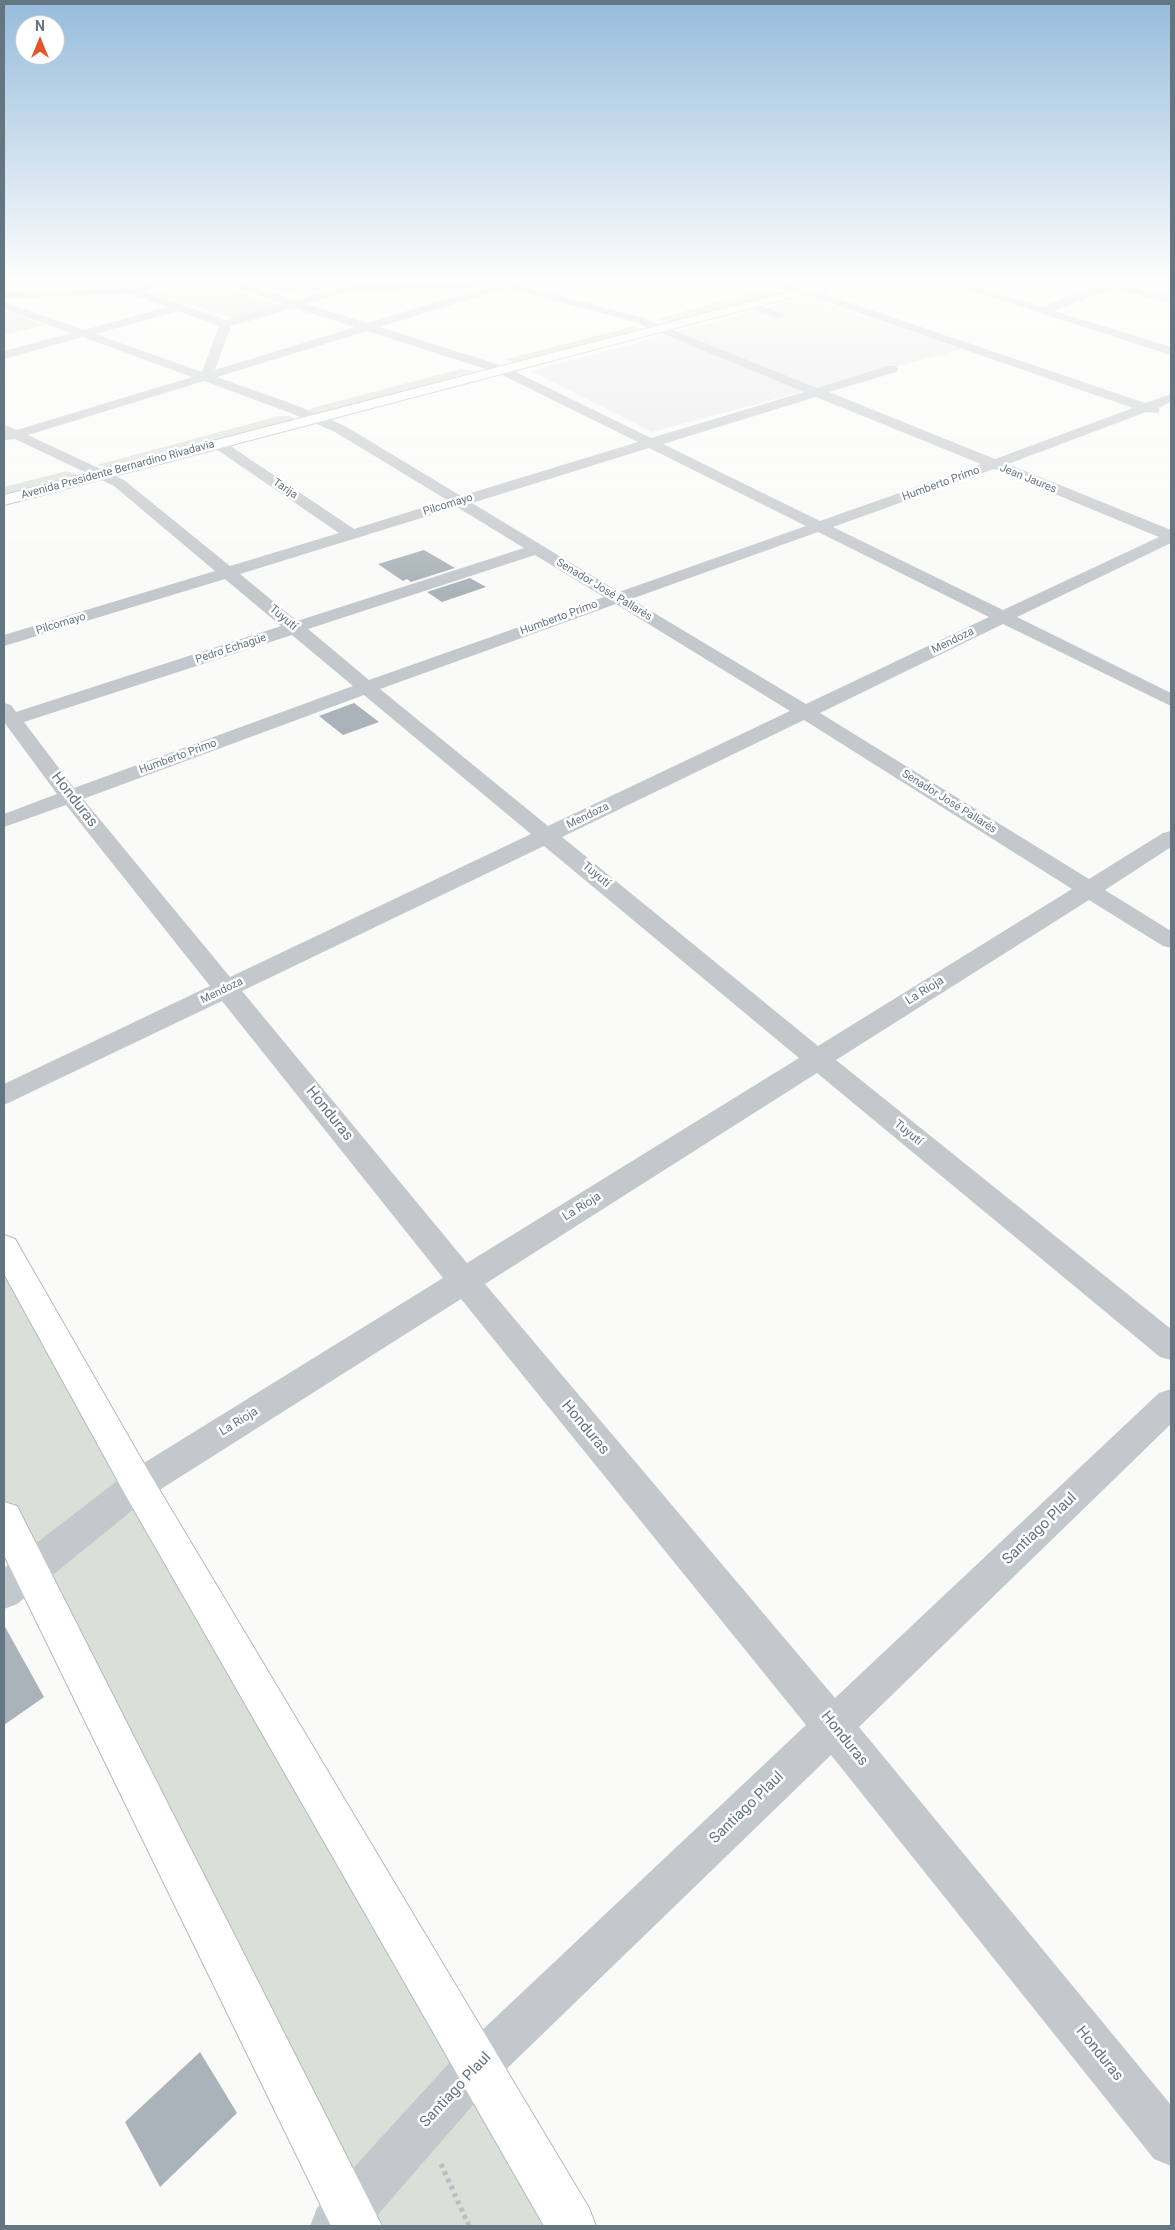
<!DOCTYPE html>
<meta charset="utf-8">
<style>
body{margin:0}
#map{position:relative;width:1175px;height:2230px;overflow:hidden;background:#fafaf8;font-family:Roboto,sans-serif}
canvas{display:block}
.frame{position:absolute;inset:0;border:5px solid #657683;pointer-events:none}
.north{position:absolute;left:15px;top:15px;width:50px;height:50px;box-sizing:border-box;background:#fff;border:1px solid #c1c8cd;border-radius:50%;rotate:0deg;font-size:14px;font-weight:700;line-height:20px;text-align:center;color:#657683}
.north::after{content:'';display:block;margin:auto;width:18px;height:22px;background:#e4572e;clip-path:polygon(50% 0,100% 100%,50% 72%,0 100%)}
</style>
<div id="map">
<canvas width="1175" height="2230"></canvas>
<div class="frame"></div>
<div class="north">N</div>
</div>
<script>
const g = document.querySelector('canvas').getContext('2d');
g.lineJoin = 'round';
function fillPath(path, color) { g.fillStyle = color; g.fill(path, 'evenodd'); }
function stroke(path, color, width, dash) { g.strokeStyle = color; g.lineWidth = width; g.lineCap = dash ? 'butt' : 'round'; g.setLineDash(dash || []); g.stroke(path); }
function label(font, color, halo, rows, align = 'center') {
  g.font = font + ' Roboto,sans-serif'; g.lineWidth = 5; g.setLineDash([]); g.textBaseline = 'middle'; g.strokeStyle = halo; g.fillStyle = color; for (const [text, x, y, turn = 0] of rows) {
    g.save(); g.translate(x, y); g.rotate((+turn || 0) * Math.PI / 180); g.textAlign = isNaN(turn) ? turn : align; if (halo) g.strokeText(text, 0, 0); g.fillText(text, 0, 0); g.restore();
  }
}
fillPath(new Path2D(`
 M806,297L962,349L652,432L531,371Z`), '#e8e9e9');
fillPath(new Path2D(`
 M193,281H203L279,305L233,318L150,293Z
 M244,281H324L338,285L301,296Z
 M767,289L782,293L672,322L657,319Z
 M9,311L13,313L44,325L4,335V313Z
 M634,326L641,329L518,362L503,360Z
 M461,369L476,371L324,413H315L309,411L312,408Z
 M279,416H290L294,419L113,468L97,465Z
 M67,471L77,475L70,479L4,496V487Z
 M4,1247L138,1485L571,2226H357L4,1518Z`), '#dadfd7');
fillPath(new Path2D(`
 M424,550L455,568L411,582L407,579L403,581L378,564Z
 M470,578L486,587L442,602L427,592Z
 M354,703L379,722L343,735L319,716Z
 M4,1625L44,1697L4,1725Z
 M200,2052L237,2113L160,2187L125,2122Z`), '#aab3b9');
const major = new Path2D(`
 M830,281H848L847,283L4,505V495Z
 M4,1235L15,1239L150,1474L589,2208L596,2226H544L126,1496L4,1274Z
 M4,1502L17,1506L382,2226H331L4,1555Z`);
stroke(major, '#b5babe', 2);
stroke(new Path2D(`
 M441,2164L469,2226`), '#bbbfc2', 5, [4, 4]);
fillPath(new Path2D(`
 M157,281H175L144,291L226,320L283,304L217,281H233L295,300L353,284L477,282L482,285L477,288L354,290L306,304L367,323L494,285L486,281H516L517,284L643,318L817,388L888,366H896L898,369L896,372L829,392L995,459L1133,408L801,293L759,283L758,281H777L809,289L1145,403L1171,394V402L1158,408L1160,410L1158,413L1146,412L1008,464L1171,530V543L1017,617L1171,693V706L1003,624L820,713L1089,879L1163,833L1171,831V847L1105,890L1171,931V948L1163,946L1089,900L836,1060L1171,1329V1360L1160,1357L817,1073L485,1284L835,1698L1159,1393L1171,1389V1424L859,1727L1171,2105V2166L1154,2159L831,1755L493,2082L368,2226H310L317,2208L461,2050L806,1725L461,1299L150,1496L17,1604L4,1609V1568L126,1474L443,1278L222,1001L4,1105V1084L210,986L66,805L4,827V814L57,794L4,722V703L11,705L16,712L281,626L225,579L4,646V635L215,571L114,486L15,439L4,440V425L17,430L192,377L83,337L4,359V351L71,333L4,309V302L84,330L167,307L131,294L4,298V292L132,288ZM506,288L635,322L804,392L651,438L506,367L380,327ZM294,308L355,327L215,370L231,326ZM178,311L219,326L202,372L95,334ZM367,331L498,373L638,442L461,496L345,426L298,406L217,377ZM204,381L288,412L335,432L447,500L354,529L223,441H213L211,444L213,447L339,533L230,566L124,480L28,435ZM816,397L981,464L820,521L663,444ZM649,448L806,526L619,592L472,503ZM994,469L1159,537L1003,610L833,527ZM457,507L524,548L297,621L240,574ZM818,532L989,617L806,704L631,599ZM535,555L604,597L369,680L308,629ZM616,604L790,711L548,826L380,689ZM292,635L353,686L74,788L24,722ZM364,695L531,834L230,977L83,799ZM804,720L1072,889L818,1046L562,837ZM544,846L799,1058L467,1263L242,991Z
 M941,281H957L1042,307L1101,285L1098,281H1126L1123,284L1171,297V303L1113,288L1054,311L1171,347V355Z
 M750,302L782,313L784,315L778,318L746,307V303Z`), '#c3c8cc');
fillPath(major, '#fff');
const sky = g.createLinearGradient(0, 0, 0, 593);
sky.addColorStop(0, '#96bcdc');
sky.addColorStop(0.47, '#fdfdfc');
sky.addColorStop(1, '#fdfdfc00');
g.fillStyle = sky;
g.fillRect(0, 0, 1175, 593);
label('11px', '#657683', '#fff', [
 ["Avenida Presidente Bernardino Rivadavia",118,470,-15],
 ["Jean Jaures",1028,479,22],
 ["Humberto Primo",941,484,-20],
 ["Tarija",285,489,34],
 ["Pilcomayo",448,505,-17],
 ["Senador José Pallarés",604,590,31],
 ["Humberto Primo",559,618,-20],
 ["Pilcomayo",61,624,-17],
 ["Mendoza",953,641,-26],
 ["Pedro Echagüe",231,649,-18],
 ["Humberto Primo",178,757,-20],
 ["Senador José Pallarés",949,802,32],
 ["Mendoza",588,816,-26],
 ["Mendoza",222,991,-26]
]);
label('12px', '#657683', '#fff', [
 ["Tuyutí",283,618,40],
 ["Tuyutí",596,875,40],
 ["La Rioja",925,991,-32],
 ["Tuyutí",908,1133,39],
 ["La Rioja",582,1207,-32],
 ["La Rioja",239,1422,-32]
]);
label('15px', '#657683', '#fff', [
 ["Honduras",74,800,52],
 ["Honduras",329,1114,51],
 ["Honduras",585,1428,50],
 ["Santiago Plaul",1040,1529,-44],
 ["Honduras",844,1739,51],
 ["Santiago Plaul",747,1808,-44],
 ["Honduras",1099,2054,51],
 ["Santiago Plaul",456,2090,-47]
]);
</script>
